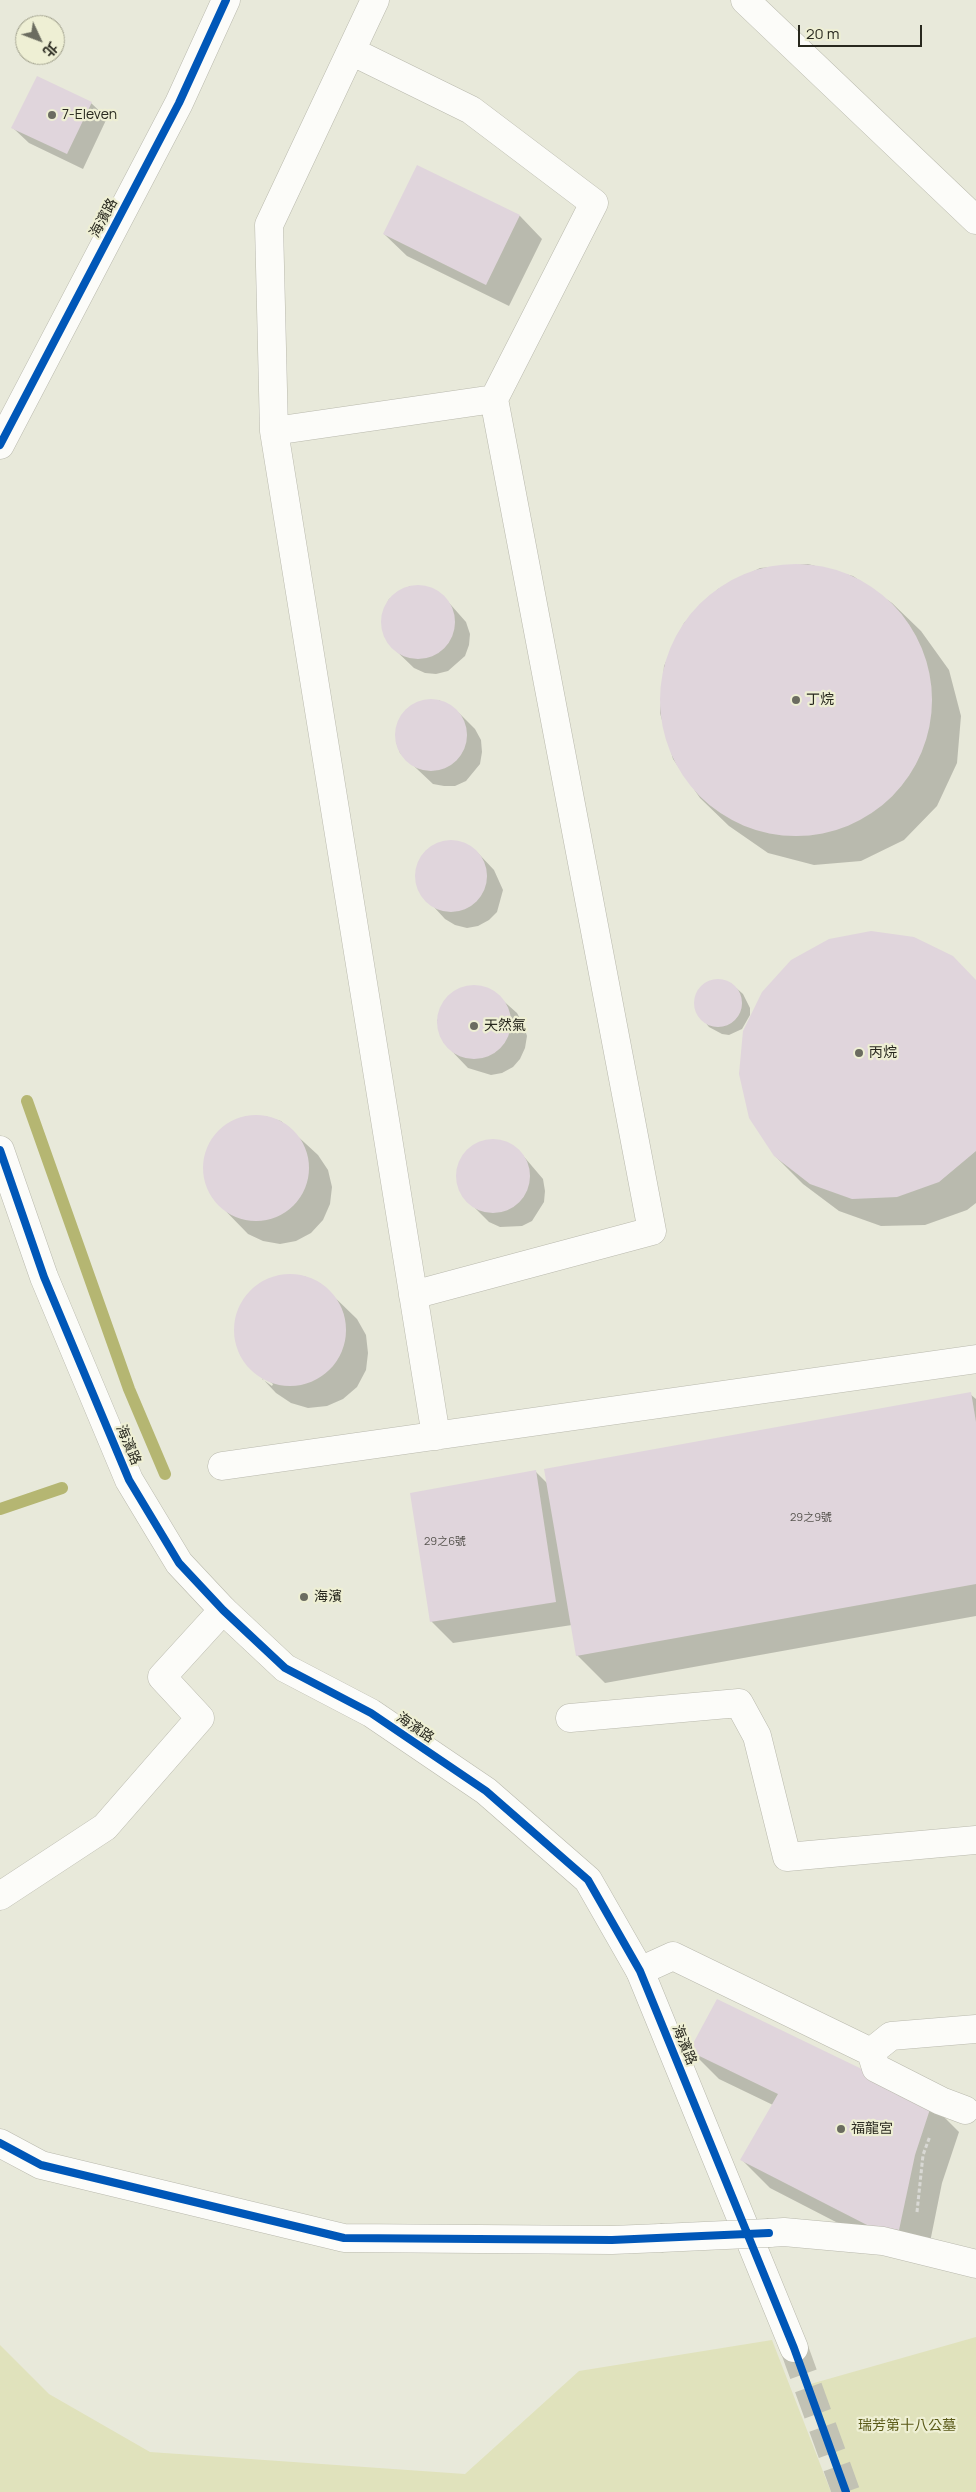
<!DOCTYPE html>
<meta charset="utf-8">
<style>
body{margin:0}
#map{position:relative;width:976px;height:2492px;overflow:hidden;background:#e8e9da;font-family:Manrope,"Noto Sans TC",sans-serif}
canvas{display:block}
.north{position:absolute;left:15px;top:15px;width:50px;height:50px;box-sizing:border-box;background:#eeefd4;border:1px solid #9f9f8b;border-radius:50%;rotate:133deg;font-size:14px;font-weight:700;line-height:20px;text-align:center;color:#28281e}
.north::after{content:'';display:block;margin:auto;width:18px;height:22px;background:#6b6c60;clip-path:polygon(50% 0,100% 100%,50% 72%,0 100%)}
.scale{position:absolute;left:798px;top:25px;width:124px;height:22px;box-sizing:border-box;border:2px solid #28281e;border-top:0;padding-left:6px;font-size:15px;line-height:18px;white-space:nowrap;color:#28281e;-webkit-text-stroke:4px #eeefd4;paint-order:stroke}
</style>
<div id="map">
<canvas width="976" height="2492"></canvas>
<div class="north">北</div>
<div class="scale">20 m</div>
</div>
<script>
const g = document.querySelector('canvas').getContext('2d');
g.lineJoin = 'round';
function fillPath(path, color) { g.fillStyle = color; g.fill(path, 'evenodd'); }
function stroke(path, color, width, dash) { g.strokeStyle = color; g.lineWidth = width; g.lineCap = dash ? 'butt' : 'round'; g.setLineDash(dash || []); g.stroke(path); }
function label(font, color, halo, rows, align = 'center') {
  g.font = font + ' Manrope,"Noto Sans TC",sans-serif'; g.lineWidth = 4.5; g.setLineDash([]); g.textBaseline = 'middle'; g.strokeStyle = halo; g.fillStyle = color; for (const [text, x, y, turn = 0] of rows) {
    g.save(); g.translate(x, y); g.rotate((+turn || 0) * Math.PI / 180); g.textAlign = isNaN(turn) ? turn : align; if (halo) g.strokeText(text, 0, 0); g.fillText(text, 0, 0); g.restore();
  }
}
fillPath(new Path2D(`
 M976,2337V2492H849L807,2385Z
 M772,2340L831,2492H0V2345L49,2394L150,2452L465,2474L579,2371Z`), '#e0e2bc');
fillPath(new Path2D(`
 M91,103L107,118L83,169L29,143L13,128Z
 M417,167L520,216L542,239L509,306L407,256L384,234Z
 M808,564L853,576L892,603L921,631L949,670L961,716L957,763L937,806L904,840L861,861L814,865L768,853L729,826L700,798L673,759L660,713L664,666L684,623L718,589L760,568Z
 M410,586H422L433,589L443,596L466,622L470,634L469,645L465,656L448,671L436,674L425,673L414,668L389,644L384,634L382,622L384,610L389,599Z
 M427,700H439L459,713L475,729L481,740L482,752L480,764L466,781L455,786H444L433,784L400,753L396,742V731L406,710L416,703Z
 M448,841L459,842L469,846L478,853L494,870L503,890L497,912L489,920L478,926L467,928L455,925L445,919L421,893L417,882V870L420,860L437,844Z
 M720,980L734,986L743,994L750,1008V1015L742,1029L729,1035L722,1034L709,1027L696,1011V996L705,984Z
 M976,981V1203L967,1210L925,1225L881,1226L839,1211L803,1184L775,1156Z
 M467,986H479L491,990L517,1013L523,1024L527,1036L525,1048L520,1059L513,1067L502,1073L491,1075L468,1068L444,1043L437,1021L446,999Z
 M247,1116H265L281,1121L318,1155L328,1170L332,1187L330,1204L323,1220L311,1233L296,1241L280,1244L263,1241L248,1234L213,1198L206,1182L204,1165L208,1148L217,1133L231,1122Z
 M499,1140L510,1144L520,1152L543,1179L545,1191L544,1202L532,1221L522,1226L500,1227L489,1222L465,1198L460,1188L459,1165L465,1154L474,1146L486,1141Z
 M286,1275L304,1276L321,1284L357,1319L366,1335L368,1353L366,1370L357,1387L343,1399L327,1406L308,1408L291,1403L276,1393L241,1356L236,1338L237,1320L243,1303L254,1289L269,1279ZM262,1376L273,1384L272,1386L262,1379Z
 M970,1394L976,1399V1616L605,1683L577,1655L572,1625L453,1643L431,1621L536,1472L548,1484Z
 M691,2051L931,2104L959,2132L942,2183L927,2257L898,2254L770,2188L742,2160L773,2105L719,2079Z`), '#0003');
stroke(new Path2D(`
 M27,1101L129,1389L165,1474
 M0,1509L62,1488`), '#b5b672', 12);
fillPath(new Path2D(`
 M37,76L92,102L67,154L11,128Z
 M417,165L520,215L486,285L383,234Z
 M660 700a136 136 0 1 1 272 0a136 136 0 1 1-272 0Z
 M381 622a37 37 0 1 1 74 0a37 37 0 1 1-74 0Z
 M395 735a36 36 0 1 1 72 0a36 36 0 1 1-72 0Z
 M415 876a36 36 0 1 1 72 0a36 36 0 1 1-72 0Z
 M871,931L914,937L953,956L976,980V1151L939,1182L897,1197L852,1199L810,1184L774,1156L749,1118L739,1074L743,1031L762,992L791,960L829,939Z
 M694 1003a24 24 0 1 1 48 0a24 24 0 1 1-48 0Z
 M437 1022a37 37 0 1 1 74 0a37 37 0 1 1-74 0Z
 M203 1168a53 53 0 1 1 106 0a53 53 0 1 1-106 0Z
 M456 1176a37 37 0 1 1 74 0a37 37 0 1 1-74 0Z
 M234 1330a56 56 0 1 1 112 0a56 56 0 1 1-112 0Z
 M971,1392L976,1422V1584L576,1656L544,1469Z
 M536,1470L556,1602L430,1622L410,1493Z
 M717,1999L932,2103L915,2155L899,2230L869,2226L740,2160L778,2094L689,2051Z`), '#e0d5dc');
stroke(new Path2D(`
 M794,2348L846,2492`), '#c2c2b4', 28, [28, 14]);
const minor = new Path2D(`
 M375,0L269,225L274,431L436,1436
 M745,0L976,220
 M274,431L494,399L594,203L471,110L351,51
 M413,1295L652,1231L494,399
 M222,1466L976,1359
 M570,1718L739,1703L757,1736L787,1857L976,1840
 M0,1896L105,1827L200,1718L162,1677L223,1610
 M640,1971L673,1956L871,2052L891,2036L976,2029
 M871,2052L876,2068L941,2101L965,2110
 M0,2143L41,2165L344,2238L612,2240L661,2238
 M769,2233L784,2232L883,2241L976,2264`);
const major = new Path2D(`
 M0,445L179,103L226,0
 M0,1150L44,1277L129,1480L179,1563L223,1610L285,1668L371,1713L486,1791L588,1880L640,1971L794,2348`);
stroke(minor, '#b9b9ad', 29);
stroke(major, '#b9b9ad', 29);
stroke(new Path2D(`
 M917,2212L923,2155L930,2136`), '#d8d8d4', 3, [4, 2.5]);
stroke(minor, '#fcfcf9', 28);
stroke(major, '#fcfcf9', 28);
const minorBridge = new Path2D(`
 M661,2238L769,2233`);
stroke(minorBridge, '#b9b9ad', 29, []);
stroke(minorBridge, '#fcfcf9', 28);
stroke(new Path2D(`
 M0,445L179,103L226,0
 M0,1150L44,1277L129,1480L179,1563L223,1610L285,1668L371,1713L486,1791L588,1880L640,1971L794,2348L846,2492
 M0,2143L41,2165L344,2238L612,2240L769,2233`), '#0057b8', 8);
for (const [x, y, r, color] of [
 [52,115,5,"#6b6c60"],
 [796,700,5,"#6b6c60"],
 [474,1026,5,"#6b6c60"],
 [859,1053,5,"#6b6c60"],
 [304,1597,5,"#6b6c60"],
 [841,2129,5,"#6b6c60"]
]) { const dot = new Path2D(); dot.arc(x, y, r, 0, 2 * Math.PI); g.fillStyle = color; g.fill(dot); stroke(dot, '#eeefd4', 2); }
label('11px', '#56534e', null, [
 ["29之9號",811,1518],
 ["29之6號",445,1542]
]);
label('14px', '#28281e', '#eeefd4', [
 ["7-Eleven",62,115],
 ["丁烷",806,700],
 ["天然氣",484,1026],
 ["丙烷",869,1053],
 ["海濱",314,1597],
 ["福龍宮",851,2129]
], 'left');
label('14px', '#28281e', '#eeefd4', [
 ["海濱路",104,218,-62],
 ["海濱路",128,1445,67],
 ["海濱路",415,1728,34],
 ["海濱路",684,2045,68]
]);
label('14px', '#5a5a18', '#eeefd4', [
 ["瑞芳第十八公墓",907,2426]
]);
</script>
